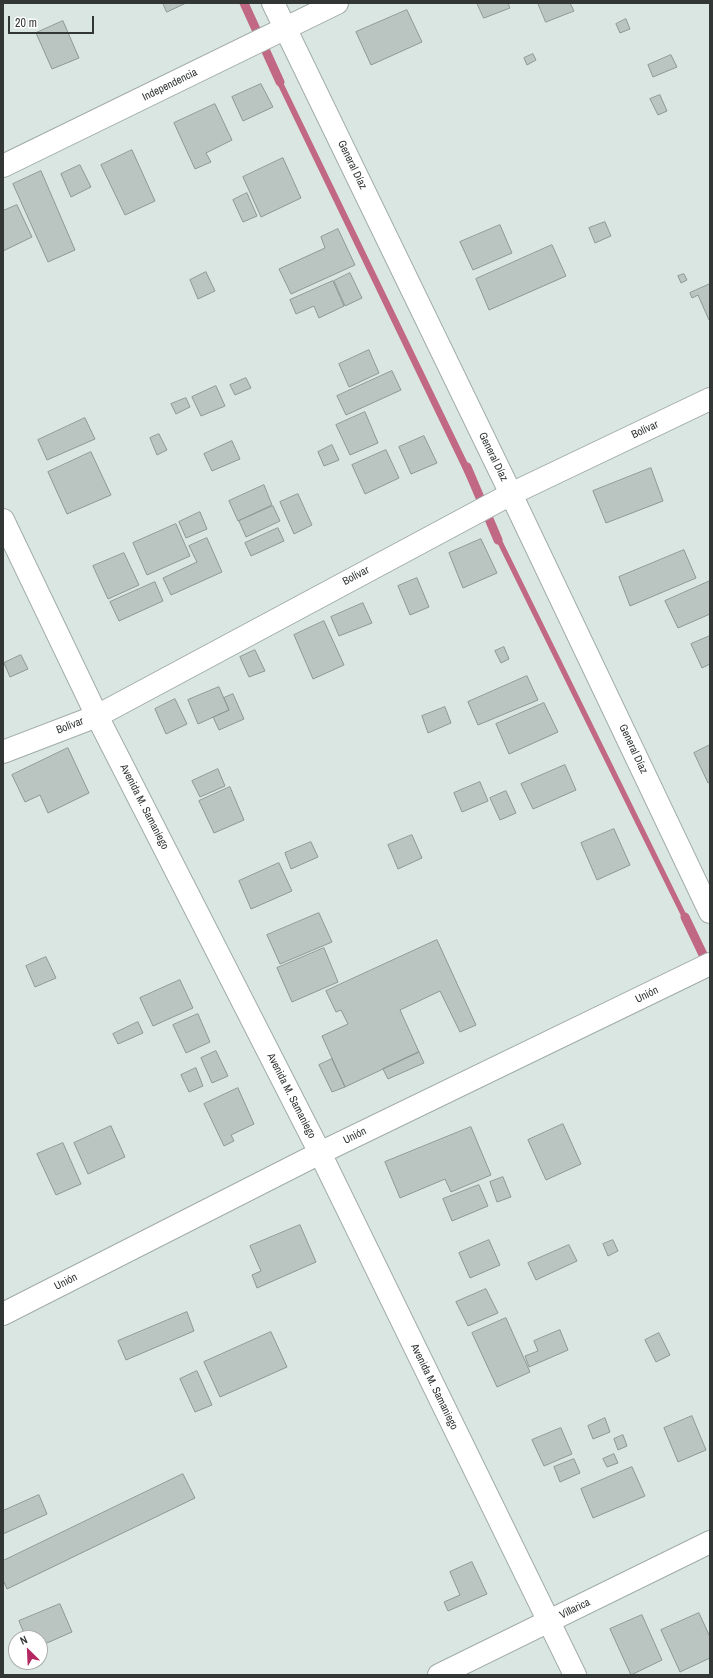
<!DOCTYPE html>
<meta charset="utf-8">
<style>
body{margin:0}
#map{position:relative;width:713px;height:1678px;overflow:hidden;background:#dae6e1;font-family:"Archivo Narrow",sans-serif}
canvas{display:block}
.frame{position:absolute;inset:0;border:4px solid #323735;pointer-events:none}
.north{position:absolute;left:8px;top:1630px;width:40px;height:40px;box-sizing:border-box;background:#fff;border:1px solid #adafae;border-radius:50%;rotate:336deg;font-size:11px;font-weight:700;line-height:16px;text-align:center;color:#323735}
.north::after{content:'';display:block;margin:auto;width:14px;height:18px;background:#b32862;clip-path:polygon(50% 0,100% 100%,50% 72%,0 100%)}
.scale{position:absolute;left:8px;top:16px;width:86px;height:18px;box-sizing:border-box;border:2px solid #323735;border-top:0;padding-left:5px;font-size:12px;line-height:14px;white-space:nowrap;color:#323735;-webkit-text-stroke:3px #fff;paint-order:stroke}
</style>
<div id="map">
<canvas width="713" height="1678"></canvas>
<div class="frame"></div>
<div class="north">N</div>
<div class="scale">20 m</div>
</div>
<script>
const g = document.querySelector('canvas').getContext('2d');
g.lineJoin = 'round';
function fillPath(path, color) { g.fillStyle = color; g.fill(path, 'evenodd'); }
function stroke(path, color, width, dash) { g.strokeStyle = color; g.lineWidth = width; g.lineCap = dash ? 'butt' : 'round'; g.setLineDash(dash || []); g.stroke(path); }
function label(font, color, halo, rows, align = 'center') {
  g.font = font + ' "Archivo Narrow",sans-serif'; g.lineWidth = 4; g.setLineDash([]); g.textBaseline = 'middle'; g.strokeStyle = halo; g.fillStyle = color; for (const [text, x, y, turn = 0] of rows) {
    g.save(); g.translate(x, y); g.rotate((+turn || 0) * Math.PI / 180); g.textAlign = isNaN(turn) ? turn : align; if (halo) g.strokeText(text, 0, 0); g.fillText(text, 0, 0); g.restore();
  }
}
fillPath(new Path2D(`
 M277,70L474,476L468,480L272,73Z
 M496,528L692,926L687,928L491,530Z`), '#c06884');
stroke(new Path2D(`
 M244,3L280,82
 M467,467L498,540
 M685,917L708,965`), '#c06884', 9);
const building = new Path2D(`
 M163,3H186L167,12Z
 M477,3H508L510,8L484,18Z
 M538,3H570L574,11L546,22Z
 M407,10L422,42L371,65L356,32Z
 M626,19L630,29L620,33L616,24Z
 M63,21L79,58L52,69L36,33Z
 M533,54L536,60L527,65L524,58Z
 M671,55L677,67L653,77L648,65Z
 M261,84L273,107L243,121L232,97Z
 M660,95L667,111L658,115L650,99Z
 M215,104L232,140L206,153L211,162L195,169L174,123Z
 M132,150L155,201L125,215L101,165Z
 M283,158L301,198L261,217L243,177Z
 M80,165L91,187L71,197L61,174Z
 M41,171L75,250L48,262L13,184Z
 M247,193L257,216L243,222L233,200Z
 M17,205L32,237L3,251V211Z
 M605,222L611,236L595,243L589,228Z
 M500,225L512,253L473,270L460,242Z
 M338,229L355,265L291,294L279,269L325,248L321,237Z
 M552,245L566,276L489,310L476,279Z
 M206,272L215,291L198,299L190,280Z
 M350,273L362,298L345,306L334,281Z
 M684,274L687,280L681,283L678,276Z
 M333,281L344,306L319,318L314,306L296,314L290,300Z
 M710,284V320H709L698,295L692,298L690,293Z
 M369,350L379,373L349,387L339,364Z
 M392,371L401,390L346,415L337,396Z
 M246,378L251,388L235,395L230,385Z
 M216,386L225,406L201,416L192,397Z
 M186,398L190,407L176,414L171,404Z
 M365,412L378,443L350,455L336,425Z
 M85,418L95,439L47,460L38,440Z
 M159,434L167,450L157,455L150,438Z
 M424,436L437,463L411,474L399,447Z
 M232,441L240,459L212,471L204,454Z
 M332,445L339,460L324,466L318,452Z
 M386,450L399,478L365,494L352,465Z
 M91,452L111,495L67,514L48,472Z
 M651,468L663,501L606,523L593,491Z
 M264,485L272,505L238,521L229,501Z
 M298,494L312,525L294,534L280,502Z
 M273,506L280,521L246,537L239,521Z
 M200,512L207,529L186,538L179,522Z
 M176,524L190,556L147,575L133,543Z
 M278,528L284,541L251,556L245,543Z
 M207,538L222,572L171,595L163,578L197,562L189,546Z
 M481,539L497,573L463,588L449,553Z
 M684,550L696,578L630,606L619,577Z
 M124,553L139,585L108,599L93,566Z
 M417,578L429,607L410,615L398,586Z
 M710,581V614L678,628L665,601Z
 M155,582L163,601L119,621L110,602Z
 M363,603L372,623L339,636L331,617Z
 M324,621L344,665L313,679L294,635Z
 M710,636V664L702,668L691,644Z
 M504,647L509,659L501,663L495,651Z
 M255,650L265,671L249,677L240,657Z
 M21,655L28,669L10,677L4,663Z
 M527,676L538,700L478,725L468,702Z
 M219,687L229,710L198,724L188,700Z
 M233,694L244,719L219,730L213,717L229,710L224,698Z
 M175,699L187,724L166,734L155,709Z
 M544,703L558,732L509,754L496,724Z
 M445,707L451,723L428,733L422,716Z
 M710,745V782L708,783L694,753Z
 M68,748L89,793L48,813L40,795L25,802L12,775Z
 M565,765L576,790L533,809L521,784Z
 M218,769L225,786L200,797L192,781Z
 M480,782L488,801L462,812L454,793Z
 M230,787L244,820L214,833L199,801Z
 M506,791L516,813L500,820L490,798Z
 M614,829L630,865L597,880L581,843Z
 M412,835L422,858L398,869L388,845Z
 M311,842L318,857L291,869L285,853Z
 M279,863L292,891L251,909L239,881Z
 M319,913L332,942L280,964L267,935Z
 M437,940L476,1025L460,1032L440,991L400,1010L419,1052L345,1087L322,1036L348,1024L341,1010L336,1012L326,991Z
 M324,948L338,982L292,1002L277,968Z
 M46,957L56,978L35,987L26,966Z
 M180,980L193,1008L153,1026L140,998Z
 M198,1014L210,1042L186,1053L173,1025Z
 M138,1022L143,1033L118,1044L113,1034Z
 M216,1051L228,1076L212,1083L201,1058Z
 M419,1052L424,1063L388,1079L383,1069Z
 M332,1059L345,1087L332,1092L319,1065Z
 M196,1068L203,1086L189,1092L181,1075Z
 M238,1088L254,1124L231,1135L234,1141L224,1146L204,1104Z
 M563,1124L581,1164L546,1180L528,1140Z
 M111,1126L125,1157L88,1174L74,1143Z
 M471,1127L491,1175L451,1192L445,1179L400,1198L385,1162Z
 M63,1143L81,1184L56,1195L37,1154Z
 M503,1177L511,1197L497,1202L490,1182Z
 M479,1185L488,1206L452,1221L443,1199Z
 M300,1225L316,1262L257,1288L252,1275L261,1271L250,1246Z
 M489,1240L500,1265L470,1278L459,1253Z
 M613,1240L618,1251L608,1256L603,1244Z
 M569,1245L577,1261L536,1280L528,1263Z
 M486,1289L498,1313L468,1326L456,1302Z
 M187,1312L194,1331L126,1360L118,1341Z
 M506,1318L530,1372L497,1387L472,1333Z
 M560,1330L568,1350L529,1367L525,1356L538,1351L534,1341Z
 M271,1332L287,1367L220,1397L204,1362Z
 M659,1333L670,1355L656,1362L645,1340Z
 M197,1371L212,1405L195,1412L180,1379Z
 M692,1416L706,1450L678,1462L664,1428Z
 M605,1418L610,1432L593,1439L588,1426Z
 M561,1428L572,1454L544,1466L532,1440Z
 M623,1435L627,1446L618,1450L614,1439Z
 M614,1454L618,1463L607,1467L603,1459Z
 M574,1459L580,1473L560,1482L554,1467Z
 M632,1467L645,1496L593,1518L581,1489Z
 M183,1474L195,1498L7,1589L3,1580V1561Z
 M39,1495L47,1514L3,1534V1511Z
 M472,1562L487,1594L448,1611L444,1602L460,1595L450,1572Z
 M60,1604L72,1632L40,1646V1638H32L31,1636L26,1638L19,1621Z
 M699,1613L710,1637V1658L680,1672L661,1630Z
 M642,1615L662,1660L631,1675L610,1629Z`);
fillPath(building, '#bac5c1');
stroke(building, '#8d9894', 1);
const minor = new Path2D(`
 M273,3L511,494L710,912
 M3,166L337,3
 M3,520L97,716L320,1153L575,1675
 M3,752L97,716L511,494L710,399
 M3,1314L320,1153L710,964
 M439,1675L710,1542`);
stroke(minor, '#a1aca8', 24);
stroke(minor, '#fff', 22);
label('11px', '#323735', '#fff', [
 ["Independencia",170,85,-26],
 ["General Díaz",352,165,64],
 ["Bolívar",645,430,-25],
 ["General Díaz",493,457,64],
 ["Bolívar",356,576,-28],
 ["Bolívar",70,726,-21],
 ["General Díaz",633,749,65],
 ["Avenida M. Samaniego",144,807,63],
 ["Unión",647,995,-26],
 ["Avenida M. Samaniego",291,1096,63],
 ["Unión",355,1136,-26],
 ["Unión",66,1282,-27],
 ["Avenida M. Samaniego",434,1387,64],
 ["Villarica",575,1609,-26]
]);
</script>
